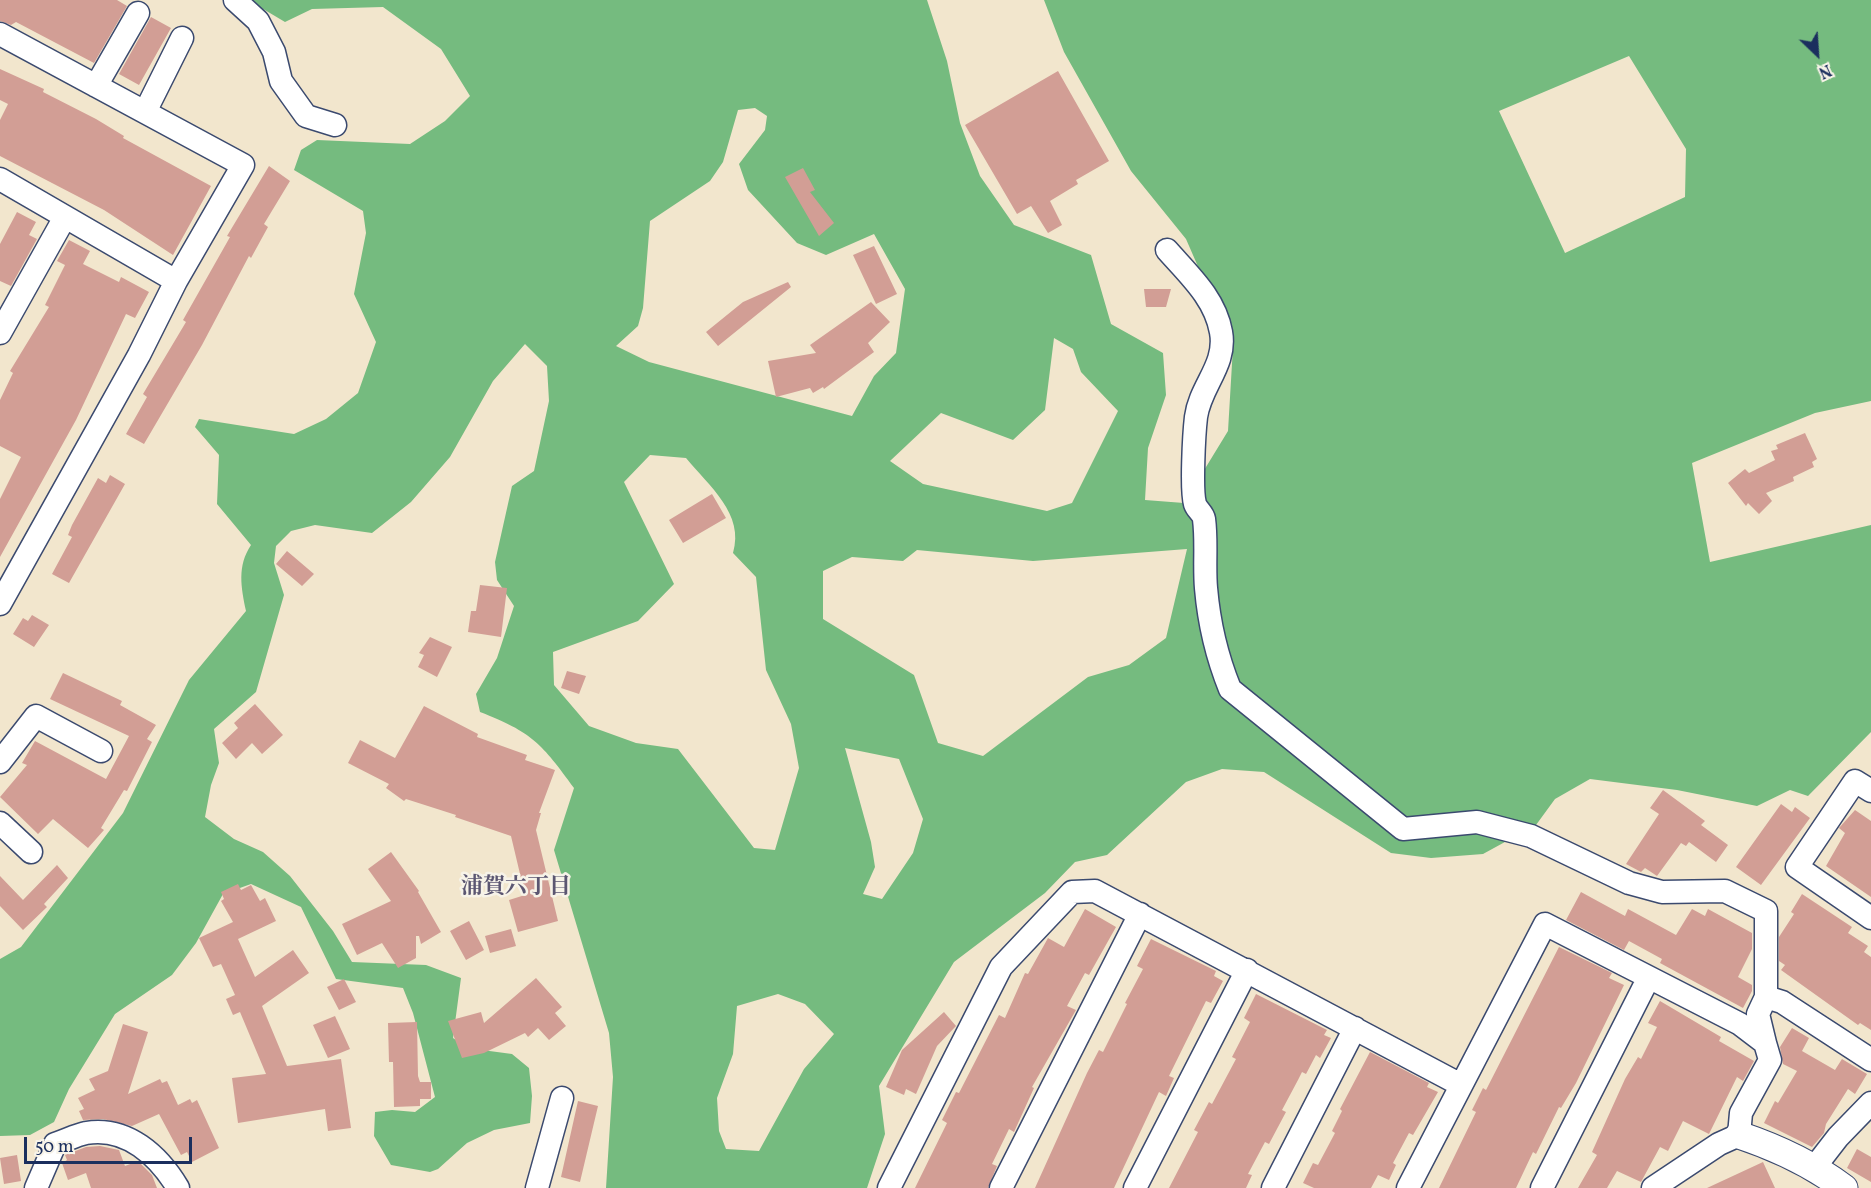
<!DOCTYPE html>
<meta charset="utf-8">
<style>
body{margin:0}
#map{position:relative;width:1871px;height:1188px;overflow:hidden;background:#f2e6cd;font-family:Vollkorn,serif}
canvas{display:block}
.north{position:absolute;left:1787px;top:24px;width:60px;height:60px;-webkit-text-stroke:4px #f7f3e8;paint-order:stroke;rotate:155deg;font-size:16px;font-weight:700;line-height:24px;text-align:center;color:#1b2f5e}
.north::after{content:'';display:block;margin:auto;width:21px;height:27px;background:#1b2f5e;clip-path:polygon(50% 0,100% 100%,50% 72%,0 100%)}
.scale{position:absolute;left:24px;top:1137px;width:168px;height:27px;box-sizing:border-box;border:3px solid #1b2f5e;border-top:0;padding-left:8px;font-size:18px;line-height:21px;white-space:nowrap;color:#1b2f5e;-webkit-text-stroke:4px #f7f3e8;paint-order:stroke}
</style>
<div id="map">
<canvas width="1871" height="1188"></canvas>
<div class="north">N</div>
<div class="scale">50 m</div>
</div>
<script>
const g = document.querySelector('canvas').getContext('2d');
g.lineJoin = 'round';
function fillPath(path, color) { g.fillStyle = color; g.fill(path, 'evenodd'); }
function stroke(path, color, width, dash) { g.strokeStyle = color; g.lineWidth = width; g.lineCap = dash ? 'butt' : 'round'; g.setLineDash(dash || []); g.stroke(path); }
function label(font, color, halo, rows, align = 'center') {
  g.font = font + ' Vollkorn,"Noto Serif JP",serif'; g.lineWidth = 5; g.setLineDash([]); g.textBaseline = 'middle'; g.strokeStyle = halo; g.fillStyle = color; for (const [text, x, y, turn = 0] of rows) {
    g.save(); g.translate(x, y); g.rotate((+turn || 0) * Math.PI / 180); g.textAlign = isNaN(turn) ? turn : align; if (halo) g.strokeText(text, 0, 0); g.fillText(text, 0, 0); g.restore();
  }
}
fillPath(new Path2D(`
 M248,0H927L947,61L960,123L980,176L1014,225L1091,255L1111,324L1163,353L1166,395L1148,448L1145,500L1184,503L1228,431L1233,347L1186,239L1131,171L1064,52L1044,0H1871V401L1815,413L1692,463L1710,562L1871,525V732L1808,796L1790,790L1757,806L1677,790L1590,779L1555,799L1536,825L1483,854L1431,858L1391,853L1264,772L1222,769L1186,782L1107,855L1075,862L1045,893L954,962L879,1086L885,1134L867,1188H606L613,1077L609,1033L554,850L574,788C542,744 532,732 480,712L476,694L497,658L514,606L497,580L495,562L512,486L534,471L549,401L547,366L525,344L493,381L450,457L411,502L372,533L315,525L291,531L276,546L274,563L284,595L256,692L214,729L219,763L211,785L205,817L234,839L263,852L290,876L333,931L352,962L426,965L461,978L453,1038L467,1048L512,1054L529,1068L532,1096L530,1123L494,1130L467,1143L438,1169L430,1172L391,1165L374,1136L375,1112L392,1110L415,1112L435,1097L413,1013L403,988L336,979L301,907L251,884L223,894L196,943L172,975L115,1014L69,1089L54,1122L30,1135L0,1136V959L21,947L123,813L189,680L246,611C241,587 237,566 251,545L217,504L219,455L195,427L199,419L294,434L326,419L358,393L376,342L354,294L366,233L363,211L294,170L301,150L317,140L410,144L445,121L470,96L441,49L383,7L312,9L285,22ZM1629,56L1686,149L1685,197L1565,253L1499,111ZM755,108L767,116L765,130L739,164L748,190L797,243L826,255L874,234L905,289L896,353L874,376L852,416L649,362L616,346L638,326L643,308L650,221L710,181L723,162L738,110ZM1054,338L1073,349L1081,372L1118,411L1072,503L1047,511L923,484L890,461L941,413L1013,440L1045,410ZM650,455L686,458C709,486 745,514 733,553L756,577L766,670L791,724L799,768L775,850L754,848L678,749L636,743L589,726L554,685L553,652L638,621L674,584L624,482ZM1187,549L1166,638L1129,665L1088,677L983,756L938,743L914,675L823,619V571L852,557L903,561L917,550L1033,561ZM845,748L899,759L923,819L913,853L882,899L863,894L875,867L871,842ZM778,994L805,1004L834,1034L804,1069L759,1151L726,1149L719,1131L717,1098L733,1054L737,1006Z`), '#75bb7f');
fillPath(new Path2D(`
 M0,0H117L127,6L94,63L16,22L11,25L0,21Z
 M151,17L171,28L139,85L119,74Z
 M0,69L44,89L43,92L96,119L124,136L123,138L211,186L173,255L104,210L0,156V120L8,104L0,100Z
 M1058,71L1109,161L1076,180L1078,184L1050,201L1062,225L1048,233L1031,206L1017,214L965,125Z
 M269,166L290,181L264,224L268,227L251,258L249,256L202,345L144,444L126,434L147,397L143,394L186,322L183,320L230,237L227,236Z
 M803,168L815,190L810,192L834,223L819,236L785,177Z
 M17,212L36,222L29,235L37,239L11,286L0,281V244Z
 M69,240L90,251L83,264L119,282L121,277L149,292L135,318L126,314L76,420L0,557V499L21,457L0,446V400L13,373L10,371L49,307L45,305L65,265L57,261Z
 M874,246L897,294L876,304L853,255Z
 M788,282L791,287L718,346L706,332L743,302Z
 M1144,289H1171L1166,307H1146Z
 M871,302L890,322L868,343L874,352L824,389L823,387L813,393L810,388L776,397L768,361L816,353L810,345Z
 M1805,433L1817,459L1812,462L1814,467L1793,477L1794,481L1766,493L1772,501L1759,514L1748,503L1746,506L1728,483L1745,469L1749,473L1775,460L1771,451L1778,449L1776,445Z
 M110,475L125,484L69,583L52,574L72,537L68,535L72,525L98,478L106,483Z
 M712,494L726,518L683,543L669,520Z
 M287,551L314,574L302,586L276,564Z
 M480,585L507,588L501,637L468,632L471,611H476Z
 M32,615L49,625L34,647L13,634L23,618L28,621Z
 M430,637L452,647L437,677L418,667L424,655L419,653Z
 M567,671L586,676L579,694L561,688Z
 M63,673L122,701L120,705L156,725L147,739L152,742L127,791L124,790L101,828L104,830L88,848L53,819L38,834L0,797L27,765L22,763L35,741L106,779L129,736L50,699Z
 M255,704L283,735L262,754L252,743L236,759L222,743L238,728L234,723Z
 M424,706L478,734L477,737L527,755L525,760L555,770L539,813H541L536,830L558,921L518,932L509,900L525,895L511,836L455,817L456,815L406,799L404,801L386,788L389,784L348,763L360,740L395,758Z
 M1663,790L1705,821L1701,825L1728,845L1716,862L1689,842L1686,846L1681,843L1657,876L1645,868L1641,872L1626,864L1659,814L1650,808Z
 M1781,804L1792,812L1795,807L1810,818L1761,885L1736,867Z
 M1855,810L1871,821V897L1826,866L1845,833L1839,828Z
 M391,852L419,891L418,892L441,932L421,944L419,936H416V958L398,968L382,943L357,955L342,924L391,901L368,869Z
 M57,865L68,878L44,904L47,907L23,930L0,906V876L23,900Z
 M238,884L241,890L251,885L260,901L265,898L276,921L238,939L255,977L293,950L309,973L262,1006L287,1066L341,1059L351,1128L328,1131L325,1109L238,1123L232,1078L266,1074L240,1012L233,1015L226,999L235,995L221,964L213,967L199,938L233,922L221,901L224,899L221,892Z
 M1581,892L1625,916L1628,909L1676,935L1692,909L1705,916L1708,909L1752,933V949L1738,977L1752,985V991L1743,1008L1660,963L1662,959L1629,941L1624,950L1566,920Z
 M1802,894L1852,927L1848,933L1868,946L1864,952L1871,957V1030L1860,1023L1858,1025L1781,970L1785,965L1779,961V937L1794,914L1791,912Z
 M1085,909L1116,927L1089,975L1085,973L1067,1006L1076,1010L1032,1087L1034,1088L1014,1132L1009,1129L992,1164L997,1166L988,1188H915L947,1123L942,1120L956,1092L959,1093L999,1015L1005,1018L1025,973L1028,974L1048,938L1064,947Z
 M469,921L484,950L466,960L450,931Z
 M511,929L516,946L490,953L485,936Z
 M1151,939L1216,971L1214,976L1223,981L1211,1003L1206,1001L1169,1076L1174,1078L1166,1096L1159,1092L1114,1188H1035L1087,1073L1099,1050L1103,1052L1127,1004L1125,1003L1143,969L1137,966Z
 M1559,947L1612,973L1609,978L1624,985L1576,1083L1561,1108L1559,1107L1536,1154L1533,1152L1516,1188H1439L1476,1112L1472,1110L1483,1088L1486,1090Z
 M536,978L562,1007L555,1013L566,1026L549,1040L538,1028L528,1037L525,1033L484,1053L462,1058L448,1021L481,1012L484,1023Z
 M344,979L356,1002L339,1010L327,987Z
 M1256,994L1327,1030L1324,1035L1331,1038L1320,1058L1316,1055L1306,1074L1302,1072L1298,1080L1282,1110L1286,1112L1278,1127L1269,1144L1265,1142L1248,1174L1252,1175L1246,1188H1169L1198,1132L1194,1130L1209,1102L1212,1104L1236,1059L1232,1057L1250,1022L1244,1018Z
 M1660,1001L1721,1037L1719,1041L1754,1061L1743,1081L1737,1077L1709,1134L1683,1121L1668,1151L1660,1147L1641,1182L1617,1171L1607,1188H1578L1597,1155L1592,1152L1625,1079L1638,1057L1641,1059L1657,1027L1648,1023Z
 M944,1012L956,1026L937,1046L916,1094L906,1089L904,1095L886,1087L902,1050Z
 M335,1016L350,1049L328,1058L313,1025Z
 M417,1022L418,1076L420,1082H431V1099H420V1106L394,1107L393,1062H389L388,1023Z
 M123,1024L148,1032L128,1094L160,1079L162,1083L167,1081L178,1105L190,1099L192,1103L197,1100L219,1148L192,1162L187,1152L181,1155L159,1114L132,1126L103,1119L83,1120L79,1111L84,1109L78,1098L95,1090L89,1079L108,1071Z
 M1792,1028L1809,1038L1802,1051L1835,1070L1842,1059L1867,1074L1855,1094L1848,1089L1826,1124L1824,1133L1812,1147L1764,1123L1775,1101L1778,1103L1797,1071L1783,1064L1780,1047Z
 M1370,1052L1429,1083L1427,1087L1438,1092L1413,1135L1409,1133L1393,1163L1396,1165L1389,1180L1378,1175L1371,1188H1314L1303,1183L1313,1163L1318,1165L1335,1133L1332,1131L1342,1111L1340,1109Z
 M578,1101L598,1106L580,1182L561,1177Z
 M100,1146L119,1150L125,1166L138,1161L152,1175L157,1188H91L86,1173L68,1180L62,1163L67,1160L65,1155L86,1147Z
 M1857,1149L1871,1157V1182L1847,1168Z
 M17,1155L21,1181L4,1184L0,1158Z
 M1763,1162L1775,1188H1707Z`), '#d29e95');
const minor = new Path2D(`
 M235,0L258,21L274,52L281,81L306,116L335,125
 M0,34L243,165L176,281
 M96,86L138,13
 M145,112L182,38
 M0,179L176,281L139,355L0,604
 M1167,250C1189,275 1215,298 1221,332C1227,365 1200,386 1196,417C1194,434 1191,490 1195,504C1197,510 1203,513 1204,519C1207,542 1204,565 1206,588C1209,623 1217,657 1230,689L1403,829L1477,822L1531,836L1629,883L1662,892L1725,891L1766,911V997L1758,1014L1765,1043
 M0,333L65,217
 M0,762L36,716L101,751
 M1871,791L1855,781L1797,867L1871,918
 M0,823L31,852
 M1766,997L1782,1002L1871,1060
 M1814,1168L1838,1137L1871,1103
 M36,1188L55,1144C65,1141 76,1135 86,1133C127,1126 159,1156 178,1188
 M537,1188L562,1098
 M889,1188L1001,967L1072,892L1095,891L1461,1085
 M1001,1188L1140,914
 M1135,1188L1247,970
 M1273,1188L1355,1028
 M1408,1188L1545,924L1740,1024L1765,1043L1770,1060L1741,1113L1739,1135L1719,1144L1653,1188
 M1542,1188L1648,979`);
const tertiary = new Path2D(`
 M1739,1135C1778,1148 1812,1164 1844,1188`);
stroke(minor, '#3b4a6f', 25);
stroke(tertiary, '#3b4a6f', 29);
stroke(minor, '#fff', 22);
stroke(tertiary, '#fff', 27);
label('bold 22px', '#5b5671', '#f7f3e8', [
 ["浦賀六丁目",516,889]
]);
</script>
